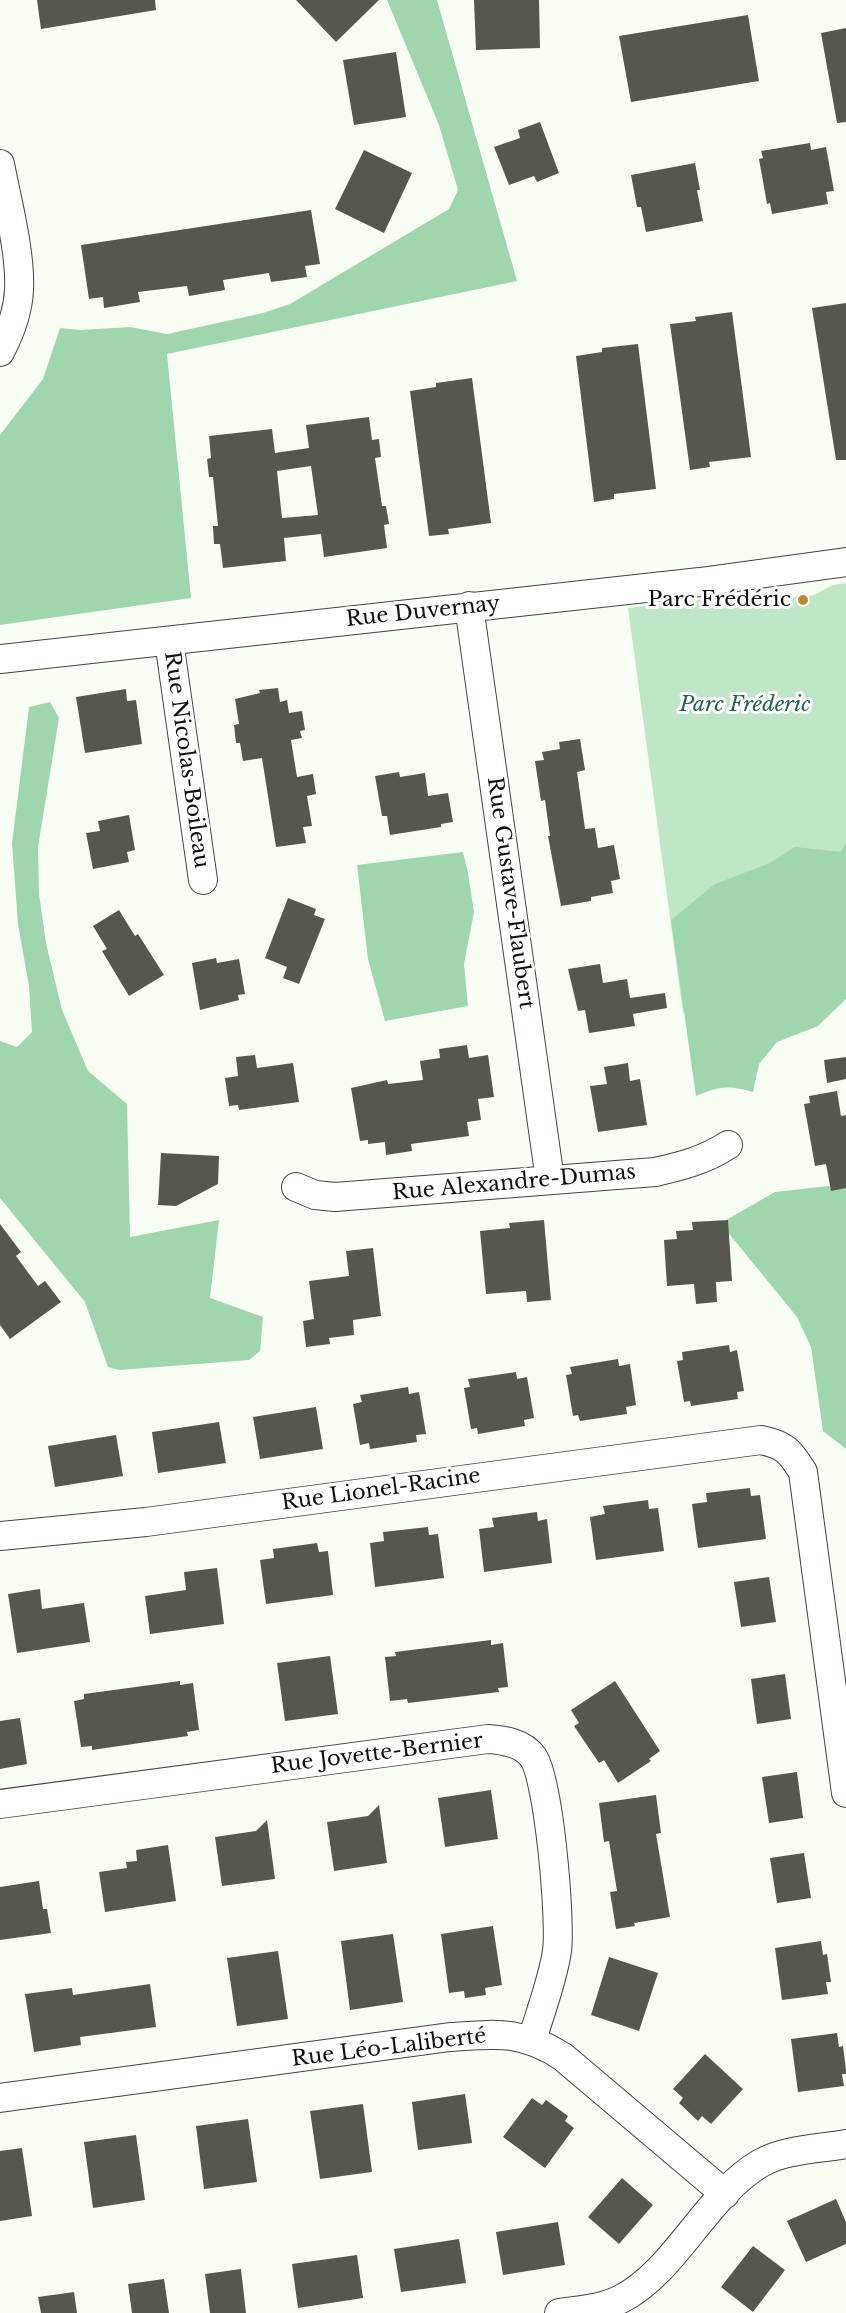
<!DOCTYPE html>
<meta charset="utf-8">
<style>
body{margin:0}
canvas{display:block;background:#f9fef4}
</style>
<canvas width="846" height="2313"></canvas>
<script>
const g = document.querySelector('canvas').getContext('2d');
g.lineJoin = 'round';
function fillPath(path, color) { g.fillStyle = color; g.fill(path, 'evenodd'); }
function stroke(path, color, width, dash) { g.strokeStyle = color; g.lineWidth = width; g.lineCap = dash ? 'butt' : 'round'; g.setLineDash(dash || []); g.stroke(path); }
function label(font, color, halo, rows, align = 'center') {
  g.font = font + ' "Libre Baskerville",serif'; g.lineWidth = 6; g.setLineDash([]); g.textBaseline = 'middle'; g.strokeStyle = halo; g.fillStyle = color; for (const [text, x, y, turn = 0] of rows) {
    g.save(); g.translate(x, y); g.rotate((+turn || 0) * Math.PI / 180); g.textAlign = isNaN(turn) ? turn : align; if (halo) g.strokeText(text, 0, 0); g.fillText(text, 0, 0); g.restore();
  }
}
fillPath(new Path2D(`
 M846,583V931L683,1013L628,608L699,600L726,604L814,595L833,585Z`), '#bfe7c7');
fillPath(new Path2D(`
 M387,0H437L517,281L167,354L191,598L0,625V435L43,379L60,328L80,330L130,327L167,334L263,313L290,304L449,209L458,190L439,125Z
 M50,702L59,718L38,847L39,894L46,943L62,1010L88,1071L127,1104L130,1237L219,1220L210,1298L263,1317L260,1351L249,1360L119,1370L108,1367L85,1302L0,1198V1041L17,1047L32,1032L29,986L18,924L12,843L29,707Z
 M846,843V999L818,1026L777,1042L759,1064L753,1092C729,1085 719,1086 696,1096L671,920L715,884L770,863L795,847L841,852Z
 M463,852L468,873L474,912L464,964L468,1006L385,1021L368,959L357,865Z
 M846,1184V1449L823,1431L811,1347L797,1317L726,1230V1220L775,1192Z`), '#9fd6ae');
fillPath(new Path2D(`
 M37,0H155L156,10L41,29Z
 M296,0H379L336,42Z
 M474,0H539L540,48L476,50Z
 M748,15L759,81L631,102L619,36Z
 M846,28V122L837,123L821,33Z
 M396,52L406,117L354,125L343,60Z
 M540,122L559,173L537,182L534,176L509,185L494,147L520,138L518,130Z
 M810,143L811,150L826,147L834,191L826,192L828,204L772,214L770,203L767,204L759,159L763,158L761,151Z
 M364,150L412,173L384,233L335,209Z
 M695,163L700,190H697L703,221L646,232L641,207H637L631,175Z
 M311,210L320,264L305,266L307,277L271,282L269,273L223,280L225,290L189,296L187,286L138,292L140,302L104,308L103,297L89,299L81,245Z
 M846,303V460H836L812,308Z
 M732,312L751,457L709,462L710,467L690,470L670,324L696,321L695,317Z
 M638,344L656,489L614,494V499L594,502L576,356L602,352V348Z
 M472,378L491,523L448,529L449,534L429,536L410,391L436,387V383Z
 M369,417L372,440L379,439L381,457L375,458L382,506H386L389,524L384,525L387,548L324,557L321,534L284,538L286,561L223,568L220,544H214L213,526H218L213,477H209L207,459L211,458L209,436L272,429L275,453L309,448L306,425ZM311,466L318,515L282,518L277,471Z
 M278,688L280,702L287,700L289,713L302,711L305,730L300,731L302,738L291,740L297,777L313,774L316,794L307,796L312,826L303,827L306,843L276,847L262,758L243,761L240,743H236L234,725L239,724L235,699L260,693L259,690Z
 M126,689L127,701L136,700L142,744L85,753L76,697Z
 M580,739L585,770L577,772L585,829L595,828L598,848L614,845L620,879L611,881L613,893L591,897V901L561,906L548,836H550L545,800L541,801L535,761L544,760L542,752L560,749L559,742Z
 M399,772L400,777L425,773L428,796L448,793L453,822L441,824V827L390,835L387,816H382L375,776Z
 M129,815L135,850L127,852L129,862L93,869L86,833L100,831L98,821Z
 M288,898L316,909L314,915L325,919L299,984L283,978L287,967L265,958Z
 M119,910L135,936L138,934L164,975L129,996L102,951L107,949L93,926Z
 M216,958L217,963L239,959L245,994L238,995L239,1000L200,1010L192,963Z
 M600,964L603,983L627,979L630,998L665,993L667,1008L633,1014L635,1026L589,1033L585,1010L578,1011L568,969Z
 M467,1045L469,1058L488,1055L494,1097L478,1099L481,1120L467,1122L469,1136L411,1144L412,1151L386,1155L385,1142L368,1144V1140L360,1141L351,1088L387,1080L388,1084L423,1080L420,1061L440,1058L439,1049Z
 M255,1055L257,1068L293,1063L299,1102L239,1110L238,1105L229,1106L225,1078L238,1076L236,1057Z
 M846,1057V1079L827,1083L824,1060Z
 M628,1063L630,1081L640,1079L647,1125L598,1132L590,1086L607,1084L604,1067Z
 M837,1091L841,1116L846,1115V1188L831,1191L826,1164L815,1166L804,1104L810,1103L809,1096Z
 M161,1153L219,1156L218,1184L176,1206L158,1205Z
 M544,1220L551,1300L527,1302L526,1291L486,1294L480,1231L510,1228L509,1223Z
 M728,1220L732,1281L716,1282L717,1302L696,1304L694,1284L667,1286L664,1240L677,1239L676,1231L693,1230L692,1222Z
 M0,1224L21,1252L16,1256L38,1286L45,1281L61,1302L10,1339L0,1325Z
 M373,1248L381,1316L353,1320L354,1335L329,1338L330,1344L306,1347L303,1321L314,1319L309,1281L349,1276L346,1251Z
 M729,1345L730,1352L737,1350L744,1391L737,1392L738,1399L691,1406L690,1401L684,1402L677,1361L683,1360L682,1352Z
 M618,1359L619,1366L630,1364L636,1405L626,1407L627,1414L580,1421L578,1415L573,1416L566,1375L572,1374L570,1367Z
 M516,1372L517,1379L527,1377L534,1418L524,1420L525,1426L478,1434L477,1428L471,1429L464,1388L470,1387L468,1379Z
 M408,1387L409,1394L419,1392L426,1434L416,1435L417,1442L370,1449L369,1443L360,1445L353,1404L362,1402L360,1395Z
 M316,1407L323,1449L260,1459L253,1417Z
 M219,1422L226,1463L158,1473L152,1432Z
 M116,1435L123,1476L55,1487L48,1446Z
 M750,1488L751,1496L760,1495L766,1539L698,1548L692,1504L707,1502L706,1493Z
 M648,1500L649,1509L658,1508L664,1551L596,1560L590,1517L605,1514L603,1506Z
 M537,1512L538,1521L547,1519L552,1563L484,1572L479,1529L494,1527L492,1518Z
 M428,1527L429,1535L438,1534L444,1578L375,1587L370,1543L384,1541L383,1532Z
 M317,1543L319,1552L328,1551L333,1595L266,1604L260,1560L274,1558L273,1549Z
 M217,1568L224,1624L150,1634L145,1596L186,1590L184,1572Z
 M769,1577L776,1622L741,1627L734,1582Z
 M40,1589L42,1609L84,1603L90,1642L17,1653L8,1594Z
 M491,1640V1645L503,1643L508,1687L498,1688L499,1692L408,1703L407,1699L390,1701L385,1657L396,1656L395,1652Z
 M330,1656L338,1714L285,1721L277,1663Z
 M785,1674L791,1719L757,1724L751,1679Z
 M180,1681V1685L193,1683L199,1730L187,1732L188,1736L92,1750V1746L81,1747L74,1701L84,1699V1694Z
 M615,1681L660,1751L649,1759L651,1761L618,1783L604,1760L599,1763L574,1726L579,1723L571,1710Z
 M20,1718L27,1764L0,1769V1721Z
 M797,1772L803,1818L769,1823L762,1777Z
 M491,1790L498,1839L445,1847L438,1798Z
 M656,1795L661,1833L656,1834L670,1917L634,1923L635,1926L616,1929L610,1892L617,1891L609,1841L604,1842L599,1803Z
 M379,1805L387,1863L334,1871L327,1822L368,1816Z
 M267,1820L275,1879L222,1886L215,1837L256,1831Z
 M168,1845L176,1901L105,1912L99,1872L127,1868L126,1862L137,1861L136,1850Z
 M804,1853L811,1898L777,1903L770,1858Z
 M39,1881L43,1909H47L51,1933L0,1940V1887Z
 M493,1926L502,1985L485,1988L486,1995L465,1998L464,1991L449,1993L441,1934Z
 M393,1934L403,2002L350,2010L341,1941Z
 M821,1941L823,1955L827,1954L831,1982H826L828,1994L782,2000L775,1948Z
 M278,1951L288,2019L237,2026L227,1958Z
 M609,1957L658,1973L639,2031L591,2015Z
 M150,1984L156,2027L80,2037L81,2045L34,2052L25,1994L72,1988L73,1995Z
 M837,2033L839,2047L843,2046L846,2070V2074H842L844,2086L798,2092L791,2039Z
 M705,2054L743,2089L711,2124L702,2116L698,2121L679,2103L683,2098L673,2089Z
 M465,2094L472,2143L418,2150L412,2102Z
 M532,2098L542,2105L546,2100L568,2116L565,2121L574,2128L545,2168L503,2137Z
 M363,2104L372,2172L320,2179L310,2111Z
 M248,2119L257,2182L204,2189L196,2126Z
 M136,2135L145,2200L93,2208L84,2142Z
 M22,2148L32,2216L0,2221V2151Z
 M622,2178L653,2205L619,2244L588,2217Z
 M836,2199L846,2222V2244L806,2262L787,2221Z
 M558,2222L565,2265L503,2275L496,2232Z
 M459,2239L466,2283L401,2292L394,2249Z
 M753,2246L785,2270L753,2312L721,2287Z
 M357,2255L363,2298L298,2308L292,2264Z
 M241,2269L246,2313H210L205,2274Z
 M164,2279L169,2313H132L128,2284Z
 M74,2292L77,2313H41L38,2297Z`), '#57584d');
const minor = new Path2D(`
 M0,164C7,201 21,253 19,290C18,312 10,333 0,352
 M469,606L550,1180
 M169,641L203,880
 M0,659L700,582L846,562
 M296,1187L315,1195L335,1197L655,1172C682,1166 705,1160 728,1145
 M0,1536L146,1522L761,1440C785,1445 790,1451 803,1472L846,1793
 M0,1804L488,1739C504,1740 523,1743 533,1757C549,1780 561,1920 557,1951C553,1979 540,2013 532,2040
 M0,2098L450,2037C497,2034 522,2030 563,2057L725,2194
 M559,2313C579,2310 602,2309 621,2299C675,2272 707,2194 761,2163C786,2149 819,2149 846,2144`);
stroke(minor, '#434343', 30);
stroke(minor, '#fff', 28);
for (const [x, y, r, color] of [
 [803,600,6,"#b68b32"]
]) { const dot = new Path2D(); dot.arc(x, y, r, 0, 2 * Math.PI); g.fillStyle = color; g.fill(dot); stroke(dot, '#fff', 2); }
label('21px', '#101010', '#fff', [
 ["Parc Frédéric",791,600]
], 'right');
label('21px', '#101010', '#fff', [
 ["Rue Duvernay",423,612,-6],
 ["Rue Nicolas-Boileau",186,760,82],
 ["Rue Gustave-Flaubert",510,893,82],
 ["Rue Alexandre-Dumas",514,1183,-5],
 ["Rue Lionel-Racine",381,1490,-8],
 ["Rue Jovette-Bernier",377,1754,-7],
 ["Rue Léo-Laliberté",389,2048,-7]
]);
label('italic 21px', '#246345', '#fff', [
 ["Parc Fréderic",745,705]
]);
</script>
